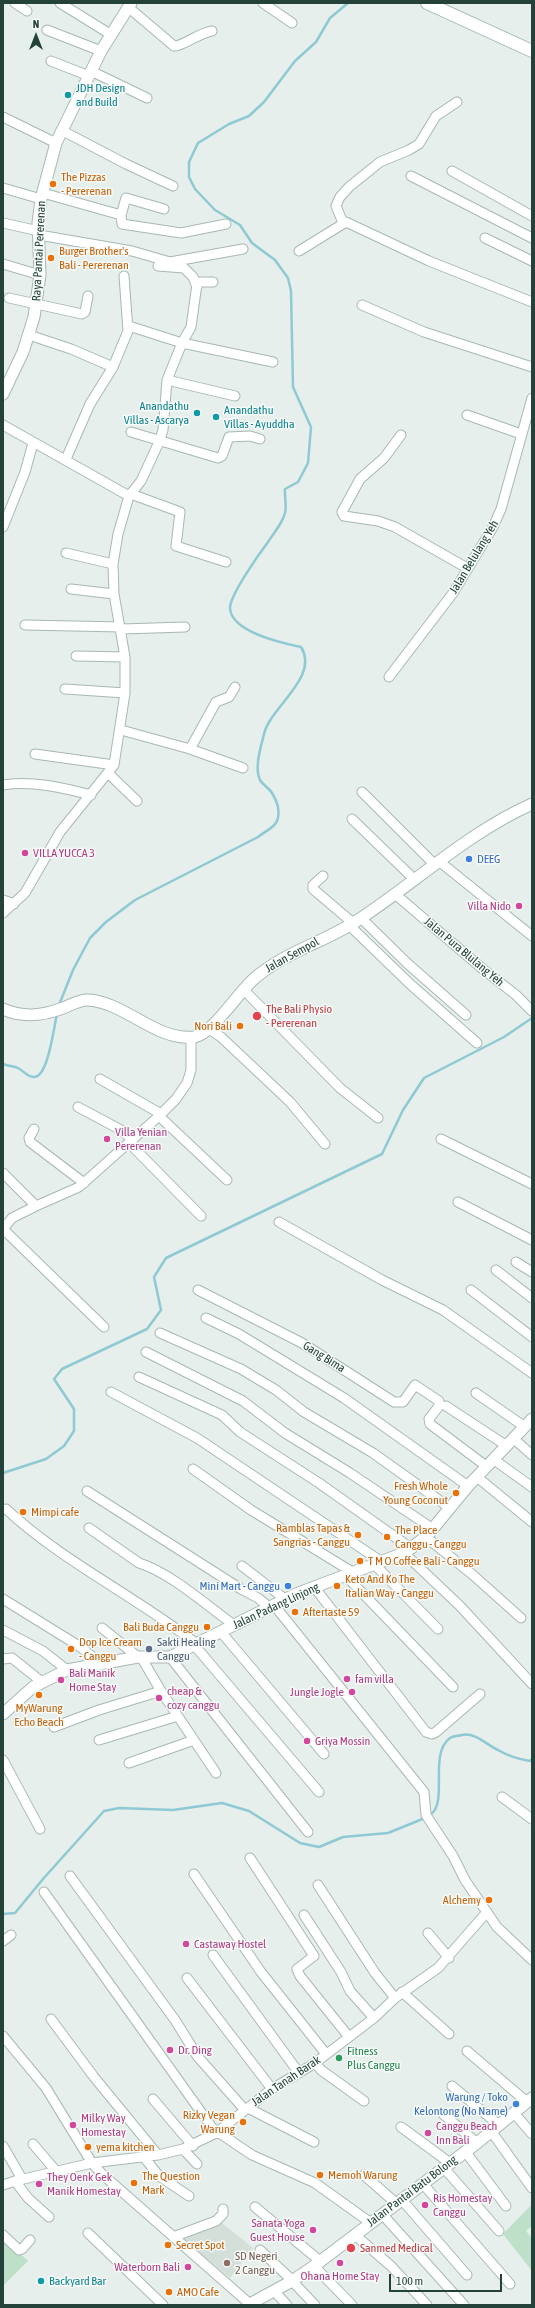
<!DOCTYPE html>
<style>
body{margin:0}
#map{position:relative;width:535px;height:2308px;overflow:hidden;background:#e6efeb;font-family:"Asap Condensed",sans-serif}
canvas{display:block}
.frame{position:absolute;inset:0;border:4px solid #24423a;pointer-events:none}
.north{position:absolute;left:16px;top:16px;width:40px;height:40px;-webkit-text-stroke:3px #f7fbf9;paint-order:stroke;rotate:0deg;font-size:11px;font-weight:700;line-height:16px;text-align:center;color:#24423a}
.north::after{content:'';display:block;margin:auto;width:14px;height:18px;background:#24423a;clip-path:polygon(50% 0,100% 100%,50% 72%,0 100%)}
.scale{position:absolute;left:389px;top:2274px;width:113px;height:18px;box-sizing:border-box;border:2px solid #24423a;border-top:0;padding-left:5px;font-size:12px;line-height:14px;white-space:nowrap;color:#24423a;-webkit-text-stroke:3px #f7fbf9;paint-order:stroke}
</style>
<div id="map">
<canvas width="535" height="2308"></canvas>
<div class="frame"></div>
<div class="north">N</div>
<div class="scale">100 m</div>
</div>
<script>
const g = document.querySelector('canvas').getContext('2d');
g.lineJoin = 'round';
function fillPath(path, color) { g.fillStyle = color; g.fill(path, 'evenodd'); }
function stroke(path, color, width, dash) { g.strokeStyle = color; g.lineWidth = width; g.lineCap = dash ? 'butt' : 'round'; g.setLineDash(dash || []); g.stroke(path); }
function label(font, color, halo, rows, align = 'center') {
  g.font = font + ' "Asap Condensed",sans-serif'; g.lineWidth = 3; g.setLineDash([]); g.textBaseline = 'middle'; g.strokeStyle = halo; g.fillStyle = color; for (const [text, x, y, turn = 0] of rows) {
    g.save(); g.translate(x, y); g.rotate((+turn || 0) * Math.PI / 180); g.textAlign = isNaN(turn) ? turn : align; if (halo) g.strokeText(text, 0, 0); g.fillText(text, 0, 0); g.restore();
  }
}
fillPath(new Path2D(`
 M222,2223L253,2248L230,2278L182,2237Z`), '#d4dfda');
fillPath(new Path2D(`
 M532,2204V2226L526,2231L532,2238V2271L503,2234Z
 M3,2237L28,2261L3,2286Z`), '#bfe0c8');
stroke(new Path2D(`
 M59,1005L73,970L90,938L106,922L135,900L258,837C271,827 281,826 278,807C277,802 275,798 272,793C269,788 263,785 260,780C254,768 261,746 264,734C270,707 320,677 301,647C282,643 231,632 230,608C230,595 259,554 268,542C273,534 281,525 284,516C288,508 284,498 285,489L298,482L308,463L311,427L293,387L291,291L288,278L275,260L252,243L240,225L215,210L195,189L189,177V162L198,143L229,124L249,116L264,102L295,61L316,42L330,18L348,3
 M3,1064C8,1066 14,1066 18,1068C24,1071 27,1077 34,1077C48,1078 54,1026 57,1014
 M3,1473L46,1459L64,1446L74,1431V1409L54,1379L62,1369L147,1329L161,1310L154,1277L166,1258L382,1154L403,1110L424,1078L504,1037L532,1018
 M430,1815C449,1803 428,1754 450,1738C453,1736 459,1736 462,1735C475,1732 487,1745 498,1750C508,1756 518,1759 530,1761L532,1759
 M3,1914L15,1913L43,1879L104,1811L119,1808L173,1810L222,1803L249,1811L300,1843L319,1847L343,1837L388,1833L425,1818`), '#8ec9d4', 2.5);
const minor = new Path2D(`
 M15,3L27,11
 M60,3L110,34
 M263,3L292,23
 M128,7L174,46C181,47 199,33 212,31
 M47,30L101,51
 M51,61L89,76
 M91,71L147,98
 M3,117L56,143
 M61,130L126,164L173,186
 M452,171L532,216
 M411,176L532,238
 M3,188L41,199
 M43,193L121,215L126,198L164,209
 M121,215L122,224L181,233L226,224
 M3,223L39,231
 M343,223L336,206L340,197L349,187L380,162L409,150L419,144L436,116L457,102
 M39,235L132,251L170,262L243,249
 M485,238L532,261
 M299,251L346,222L429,261L532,302
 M3,264L40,275
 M158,266L184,268L193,277L197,287
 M9,298L82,314L85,312L88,296
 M362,305L424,332L532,367
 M129,326L182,343L273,362
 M29,335L71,349L113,367
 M167,380L235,396
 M467,415L521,434
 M3,425L129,496
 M131,432L218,458L222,456L229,437L250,436L260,439
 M401,435L384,458L360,479L342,512L344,516L378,521L395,527L467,568
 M66,459L90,404L113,367L128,331L124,276
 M131,494L180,512L176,546L226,562
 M3,527L25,472L33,443
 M66,553L113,564
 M71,589L114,594
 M25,625L121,627
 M122,629L185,627
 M76,656L125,657
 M389,677L453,593L493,527L501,509L532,398
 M65,689L125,693
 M121,730L190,749L243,768
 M190,749L216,702L229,697L235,687
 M35,754L114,765
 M108,773L137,801
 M3,785C31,780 64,788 91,795
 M362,792L435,865
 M352,819L415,880
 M440,862L532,936
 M323,876L313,885V889L353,923
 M395,894L484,970L516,995L532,1011
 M3,900L14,904
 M3,913L25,893L60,832L114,765L125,693V657L114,594L113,564L118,534L129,496L141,481L159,442L163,430L167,380L182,343L191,327L197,284L200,282H213
 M361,918L408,964L466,1015
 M349,925L410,984L477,1043
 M243,989L340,1088L378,1118
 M209,1029L221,1037L290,1102L325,1144
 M100,1079L161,1114
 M78,1107L121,1130L133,1140
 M159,1116L227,1180
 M34,1129L29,1138L30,1142L84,1183
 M441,1139L532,1184
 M129,1143L201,1216
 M3,1173L36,1206
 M458,1202L532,1240
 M279,1222L382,1280L443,1310L532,1373
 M3,1229L12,1218L36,1206L79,1187L159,1116L176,1099L187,1083L191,1070V1037
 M3,1229L104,1327
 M516,1262L532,1272
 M496,1270L532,1298
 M198,1290L302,1343L394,1402H403L415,1385L439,1401V1406L429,1419L430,1424L486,1466
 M471,1290L532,1337
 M206,1318L239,1334L344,1398L468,1486
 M160,1333L241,1369L276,1390L304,1412L373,1453L450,1508
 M146,1352L243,1401L285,1433L350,1473L433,1529
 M139,1377L222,1415L240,1432L319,1483L412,1549
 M111,1392L197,1438L382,1562
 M476,1393L525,1427
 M446,1406L507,1446
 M514,1439L532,1455
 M493,1459L532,1487
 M193,1469L251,1510L354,1573
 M477,1477L532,1522
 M87,1491L241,1589L258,1598L269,1607
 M6,1509C63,1562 135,1596 197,1644
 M89,1528L139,1563C171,1573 206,1605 234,1625
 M426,1537L473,1575L521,1618
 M404,1553L460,1606L532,1684
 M375,1565L438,1629
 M242,1566L285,1599
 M346,1576L453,1687
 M315,1588L426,1732L432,1734L436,1732L480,1694
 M3,1599L79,1646L99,1662
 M274,1605L424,1792L426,1815L453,1856L465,1880L497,1927L532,1960
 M102,1628L138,1657
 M3,1630L43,1651L67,1670
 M221,1632L324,1754
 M195,1646L319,1792
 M141,1657L161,1691L216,1773
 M170,1657L308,1832
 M3,1659L12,1658L42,1682
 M54,1727L99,1710L161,1691
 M99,1740L178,1716
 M3,1760L40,1829
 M129,1763L194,1740
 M502,1797L532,1819
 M250,1858L314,1956L297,1969L300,1976L349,2037
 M194,1874L261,1972L326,2054
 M70,1876L175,2020L198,2057L245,2110
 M318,1885L375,1973L395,1998
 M44,1892L216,2133L221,2134L252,2155L315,2183L371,2223
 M304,1915L341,1972L350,1991L374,2018
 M428,1933L449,1958
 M3,1941L11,1935
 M213,1955L299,2073
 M187,1978L272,2089
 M402,1992L449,2034
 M51,2019L94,2077L158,2155
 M3,2036L46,2088L92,2163L102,2174L251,2305
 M467,2051L527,2102
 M315,2063L321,2070L364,2101
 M452,2086L499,2125
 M153,2099L193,2146
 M248,2108L314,2142
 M514,2113L532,2134
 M443,2114L477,2143
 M401,2127L450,2163
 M491,2131L532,2188
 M33,2144L56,2171
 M3,2146L22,2179
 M183,2149L197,2164
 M465,2151L506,2206
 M143,2156L159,2176L189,2196
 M444,2168L499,2231
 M364,2175L397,2204
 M15,2181L28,2198L49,2217
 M423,2184L510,2284
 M3,2185L15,2181L92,2163L158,2155L183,2149L216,2133L272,2089L315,2063L374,2018L395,1998L438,1968L487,1912
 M402,2200L467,2275
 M255,2207L320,2261
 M382,2214L464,2305
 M88,2233L163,2305
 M3,2235L19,2250L22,2249L30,2240
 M355,2235L391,2266L427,2305
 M173,2237L216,2221L223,2214V2209
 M260,2250L293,2281
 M314,2266L352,2305
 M292,2281L315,2305
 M274,2291L287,2305`);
const tertiary = new Path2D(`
 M3,394L23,352L34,317L40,275L38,223L41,199L56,143L101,51L131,3
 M3,1009C23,1018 42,1016 63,1008C71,1005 80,999 89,1000C126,1003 156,1041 194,1037C213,1034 238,992 255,978C285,952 322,943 355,922C414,884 467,833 532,804
 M3,1714L33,1687L67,1670L138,1657H170L296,1594L404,1553L426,1537L468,1486L532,1419
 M248,2305L292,2281L314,2266L477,2143L532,2098`);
const secondary = new Path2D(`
 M427,3L532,51`);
stroke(minor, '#a8b8b2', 11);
stroke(tertiary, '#a8b8b2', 13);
stroke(secondary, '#a4bbb3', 14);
stroke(minor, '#fff', 9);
stroke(tertiary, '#fff', 11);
stroke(secondary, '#fff', 12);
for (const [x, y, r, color] of [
 [68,95,4,"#0f9aa8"],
 [53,184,4,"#e8710a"],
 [51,258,4,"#e8710a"],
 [197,413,4,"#0f9aa8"],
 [216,417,4,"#0f9aa8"],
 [25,853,4,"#d1479c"],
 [469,859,4,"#3f7fe0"],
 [519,906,4,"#d1479c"],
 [257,1016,5,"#e0444e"],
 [240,1026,4,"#e8710a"],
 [107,1139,4,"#d1479c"],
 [456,1493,4,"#e8710a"],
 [23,1512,4,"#e8710a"],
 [358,1535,4,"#e8710a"],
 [387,1537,4,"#e8710a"],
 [360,1561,4,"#e8710a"],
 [288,1586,4,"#3f7fe0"],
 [337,1586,4,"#e8710a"],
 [295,1612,4,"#e8710a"],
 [207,1627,4,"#e8710a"],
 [71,1649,4,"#e8710a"],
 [149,1649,4,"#5c6f8a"],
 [347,1679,4,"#d1479c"],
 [61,1680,4,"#d1479c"],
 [352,1692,4,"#d1479c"],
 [39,1695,4,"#e8710a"],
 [159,1698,4,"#d1479c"],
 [307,1741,4,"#d1479c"],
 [489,1900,4,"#e8710a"],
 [186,1944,4,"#d1479c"],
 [170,2050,4,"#d1479c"],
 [339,2058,4,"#2e9e5b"],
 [516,2104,4,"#3f7fe0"],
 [243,2122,4,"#e8710a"],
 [73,2125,4,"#d1479c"],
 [428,2133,4,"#d1479c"],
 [88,2147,4,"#e8710a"],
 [320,2175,4,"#e8710a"],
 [134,2183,4,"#e8710a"],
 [39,2184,4,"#d1479c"],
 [425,2205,4,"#d1479c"],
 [313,2230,4,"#d1479c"],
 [168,2245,4,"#e8710a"],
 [351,2248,5,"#e0444e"],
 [227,2263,4,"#8d6e63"],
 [340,2263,4,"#d1479c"],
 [188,2267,4,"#d1479c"],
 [41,2281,4,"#0f9aa8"],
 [169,2292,4,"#e8710a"]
]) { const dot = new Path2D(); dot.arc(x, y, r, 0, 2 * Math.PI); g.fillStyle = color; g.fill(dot); stroke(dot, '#f7fbf9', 1.5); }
label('12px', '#0d838f', '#f7fbf9', [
 ["JDH Design",76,88],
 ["and Build",76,102],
 ["Anandathu",189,406,"right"],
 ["Villas - Ascarya",189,420,"right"],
 ["Anandathu",224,410],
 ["Villas - Ayuddha",224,424],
 ["Backyard Bar",49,2281]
], 'left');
label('12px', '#c56008', '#f7fbf9', [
 ["The Pizzas",61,177],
 ["- Pererenan",61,191],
 ["Burger Brother's",59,251],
 ["Bali - Pererenan",59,265],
 ["Nori Bali",232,1026,"right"],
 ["Fresh Whole",448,1486,"right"],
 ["Young Coconut",448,1500,"right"],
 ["Mimpi cafe",31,1512],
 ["Ramblas Tapas &",350,1528,"right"],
 ["Sangrias - Canggu",350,1542,"right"],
 ["The Place",395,1530],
 ["Canggu - Canggu",395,1544],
 ["T M O Coffee Bali - Canggu",368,1561],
 ["Keto And Ko The",345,1579],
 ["Italian Way - Canggu",345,1593],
 ["Aftertaste 59",303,1612],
 ["Bali Buda Canggu",199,1627,"right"],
 ["Dop Ice Cream",79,1642],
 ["- Canggu",79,1656],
 ["MyWarung",39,1708,"center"],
 ["Echo Beach",39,1722,"center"],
 ["Alchemy",481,1900,"right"],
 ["Rizky Vegan",235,2115,"right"],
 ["Warung",235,2129,"right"],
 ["yema kitchen",96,2147],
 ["Memoh Warung",328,2175],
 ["The Question",142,2176],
 ["Mark",142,2190],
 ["Secret Spot",176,2245],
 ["AMO Cafe",177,2292]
], 'left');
label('12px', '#24423a', '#f7fbf9', [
 ["Raya Pantai Pererenan",39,251,-87],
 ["Jalan Belulang Yeh",474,557,-59],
 ["Jalan Pura Blulang Yeh",464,952,40],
 ["Jalan Sempol",292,955,-29],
 ["Gang Bima",324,1357,32],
 ["Jalan Padang Linjong",276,1606,-25],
 ["Jalan Tanah Barak",286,2081,-34],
 ["Jalan Pantai Batu Bolong",412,2191,-37]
]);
label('12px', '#b23c85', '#f7fbf9', [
 ["VILLA YUCCA 3",33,853],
 ["Villa Nido",511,906,"right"],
 ["Villa Yenian",115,1132],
 ["Pererenan",115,1146],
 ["Bali Manik",69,1673],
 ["Home Stay",69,1687],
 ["fam villa",355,1679],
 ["cheap &",167,1691],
 ["cozy canggu",167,1705],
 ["Jungle Jogle",344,1692,"right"],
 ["Griya Mossin",315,1741],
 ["Castaway Hostel",194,1944],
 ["Dr. Ding",178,2050],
 ["Milky Way",81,2118],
 ["Homestay",81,2132],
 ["Canggu Beach",436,2126],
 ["Inn Bali",436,2140],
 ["They Oenk Gek",47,2177],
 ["Manik Homestay",47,2191],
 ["Ris Homestay",433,2198],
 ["Canggu",433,2212],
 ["Sanata Yoga",305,2223,"right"],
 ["Guest House",305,2237,"right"],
 ["Waterborn Bali",180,2267,"right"],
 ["Ohana Home Stay",340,2276,"center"]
], 'left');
label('12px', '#366cbe', '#f7fbf9', [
 ["DEEG",477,859,"left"],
 ["Mini Mart - Canggu",280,1586],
 ["Warung / Toko",508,2097],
 ["Kelontong (No Name)",508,2111]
], 'right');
label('12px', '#be3a42', '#f7fbf9', [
 ["The Bali Physio",266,1009],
 ["- Pererenan",266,1023],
 ["Sanmed Medical",360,2248]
], 'left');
label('12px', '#4e5e75', '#f7fbf9', [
 ["Sakti Healing",157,1642],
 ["Canggu",157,1656]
], 'left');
label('12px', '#27864d', '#f7fbf9', [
 ["Fitness",347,2051],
 ["Plus Canggu",347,2065]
], 'left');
label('12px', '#785e54', '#f7fbf9', [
 ["SD Negeri",235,2256],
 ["2 Canggu",235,2270]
], 'left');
</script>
